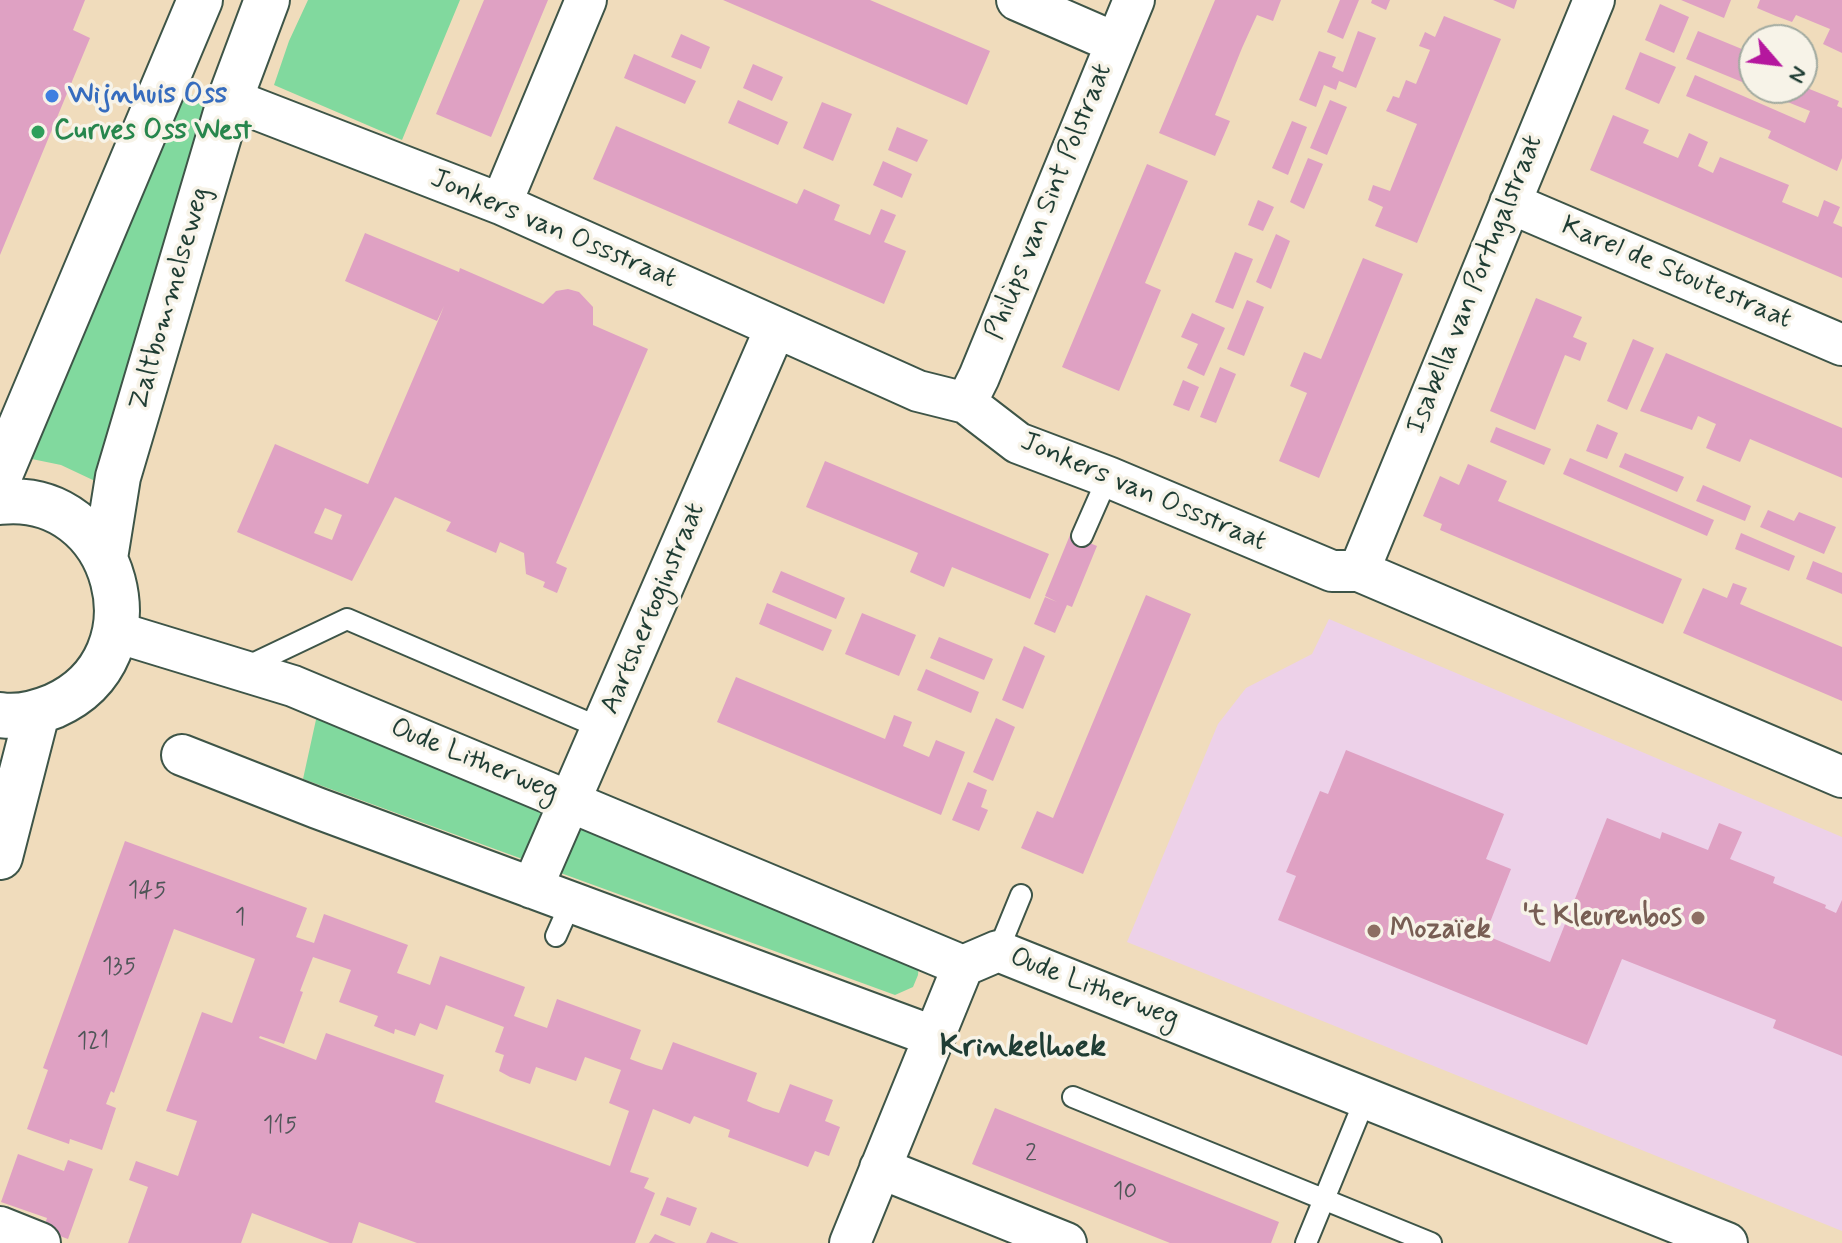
<!DOCTYPE html>
<meta charset="utf-8">
<style>
body{margin:0}
#map{position:relative;width:1842px;height:1243px;overflow:hidden;background:#f0dcbc;font-family:Mynerve,sans-serif}
canvas{display:block}
.north{position:absolute;left:1738px;top:24px;width:80px;height:80px;box-sizing:border-box;background:#f7f3e8;border:2px solid #a1aaa0;border-radius:50%;rotate:118deg;font-size:22px;font-weight:700;line-height:32px;text-align:center;color:#1f3d34}
.north::after{content:'';display:block;margin:auto;width:28px;height:36px;background:#b5179e;clip-path:polygon(50% 0,100% 100%,50% 72%,0 100%)}
</style>
<div id="map">
<canvas width="1842" height="1243"></canvas>
<div class="north">N</div>
</div>
<script>
const g = document.querySelector('canvas').getContext('2d');
g.lineJoin = 'round';
function fillPath(path, color) { g.fillStyle = color; g.fill(path, 'evenodd'); }
function stroke(path, color, width, dash) { g.strokeStyle = color; g.lineWidth = width; g.lineCap = dash ? 'butt' : 'round'; g.setLineDash(dash || []); g.stroke(path); }
function label(font, color, halo, rows, align = 'center') {
  g.font = font + ' Mynerve,sans-serif'; g.lineWidth = 7; g.setLineDash([]); g.textBaseline = 'middle'; g.strokeStyle = halo; g.fillStyle = color; for (const [text, x, y, turn = 0] of rows) {
    g.save(); g.translate(x, y); g.rotate((+turn || 0) * Math.PI / 180); g.textAlign = isNaN(turn) ? turn : align; if (halo) g.strokeText(text, 0, 0); g.fillText(text, 0, 0); g.restore();
  }
}
fillPath(new Path2D(`
 M1329,619L1842,837V1231L1127,942L1218,724L1246,688L1312,654Z`), '#edd1e9');
fillPath(new Path2D(`
 M308,0H460L402,140L274,85L289,41Z
 M184,91L210,104L95,481L61,465L27,458Z
 M319,706L919,962L918,975L913,987L895,995L303,779Z`), '#81d99e');
fillPath(new Path2D(`
 M0,0H85L73,30L90,38L0,255Z
 M484,0H548L491,137L436,114Z
 M723,0H870L990,51L967,105Z
 M1215,0H1281L1273,21L1257,15L1242,48L1215,115L1230,121L1215,156L1159,133Z
 M1340,0H1359L1343,39L1327,32Z
 M1372,0H1390L1386,10L1371,3Z
 M1493,0H1517L1514,9Z
 M1681,0H1731L1724,18Z
 M1760,0H1842V53L1823,44L1830,29L1796,15L1792,22L1776,16L1757,8Z
 M1660,4L1689,17L1674,53L1645,40Z
 M1444,16L1501,39L1417,243L1375,226L1383,207L1368,200L1373,185L1390,191L1417,124L1386,111L1393,96L1399,98L1406,80L1416,84L1430,50L1419,46L1425,32L1435,37Z
 M1358,31L1376,38L1356,88L1339,81L1336,90L1324,85L1316,107L1299,100L1319,51L1336,57L1332,67L1343,72Z
 M1698,31L1754,54V67L1747,84L1686,59Z
 M681,34L710,47L701,69L671,57Z
 M1640,52L1676,67L1659,104L1625,89Z
 M634,54L696,81L685,104L624,78Z
 M753,64L783,77L772,101L743,88Z
 M1695,75L1805,123L1810,111L1780,99L1784,88H1802V86L1839,101L1837,106L1842,108V158L1837,171L1768,138L1771,131L1686,96Z
 M738,100L788,122L778,145L728,123Z
 M1330,100L1347,107L1327,155L1310,148Z
 M822,102L852,114L833,161L803,148Z
 M1613,115L1649,130L1643,143L1678,158L1689,133L1708,142L1698,166L1713,173L1720,157L1789,185L1782,202L1818,217L1824,200L1840,207L1833,223L1842,227V278L1590,170Z
 M1292,121L1307,127L1288,175L1272,168Z
 M616,126L797,204L804,189L840,205L834,220L870,235L881,209L896,215L884,242L906,251L884,304L593,179Z
 M897,127L928,140L917,162L888,150Z
 M1308,158L1323,164L1304,209L1290,202Z
 M883,161L912,174L902,198L873,185Z
 M1147,164L1188,181L1145,283L1161,290L1119,391L1062,367Z
 M1258,200L1274,207L1263,231L1248,225Z
 M365,233L459,272L460,268L543,304L556,291L568,289L579,292L593,307V325L648,349L556,563L567,568L557,593L543,587L545,582L526,574L524,553L500,542L496,553L446,531L451,522L395,497L352,581L237,532L275,444L368,484L438,321L444,306L437,321L345,281ZM325,508L342,515L332,540L314,533Z
 M1276,234L1290,241L1271,289L1256,282Z
 M1235,252L1253,259L1233,309L1215,302Z
 M1363,258L1403,274L1319,478L1279,461L1307,393L1290,386L1304,352L1321,359Z
 M1536,298L1582,317L1573,337L1587,343L1580,361L1565,355L1535,430L1490,411Z
 M1247,300L1264,307L1244,356L1227,349Z
 M1192,313L1225,328L1204,376L1187,368L1198,344L1181,337Z
 M1633,339L1654,348L1627,410L1607,401Z
 M1666,353L1842,428V478L1750,439L1740,462L1706,448L1716,424L1698,416L1692,430L1640,411Z
 M1220,367L1236,374L1216,423L1200,417Z
 M1183,380L1199,387L1189,411L1173,405Z
 M1597,424L1618,433L1607,459L1586,451Z
 M1496,427L1551,449L1544,465L1490,442Z
 M1625,453L1684,477L1677,492L1619,467Z
 M1570,458L1714,520L1707,536L1563,474Z
 M825,461L1049,554L1030,599L952,567L944,587L910,572L918,553L806,507Z
 M1468,464L1507,481L1498,501L1682,579L1663,624L1440,530L1442,524L1423,516L1440,476L1459,485Z
 M1703,485L1751,506L1745,521L1696,501Z
 M1768,510L1794,521L1799,512L1836,527L1824,554L1760,527Z
 M1741,533L1795,556L1789,571L1735,549Z
 M1070,535L1097,546L1072,607L1067,605L1055,633L1034,624L1045,597L1057,602L1045,596Z
 M1813,561L1842,573V594L1806,579Z
 M781,571L845,598L836,619L772,592Z
 M1733,583L1747,588L1740,604L1842,647V701L1683,633L1703,588L1727,598Z
 M1146,595L1191,614L1083,874L1021,848L1037,811L1053,818Z
 M767,603L832,630L823,651L759,624Z
 M862,613L916,635L899,676L845,654Z
 M939,637L993,659L984,680L930,658Z
 M1024,646L1045,656L1023,709L1002,700Z
 M926,669L979,692L971,713L917,690Z
 M736,677L885,739L894,715L912,722L903,746L929,757L936,740L965,752L941,815L717,722Z
 M996,718L1015,727L993,781L973,772Z
 M1346,750L1504,814L1486,859L1511,869L1485,935L1550,962L1607,818L1660,839L1662,832L1708,850L1719,823L1742,832L1730,859L1775,877L1773,883L1826,905L1825,908L1836,913L1842,900V1056L1773,1028L1776,1020L1622,959L1587,1045L1278,920L1296,876L1286,872L1320,791L1328,794Z
 M968,782L987,790L981,807L988,810L979,831L952,820Z
 M125,841L307,908L296,937L314,943L324,914L408,945L397,973L414,979L430,985L440,956L525,987L514,1016L530,1022L547,1028L557,999L641,1030L630,1059L646,1065L662,1070L673,1042L757,1073L747,1101L763,1108L779,1113L790,1084L833,1100L825,1121L840,1127L829,1156L815,1151L808,1167L728,1137L730,1130L694,1116L690,1124L653,1109L630,1172L649,1178L644,1188L655,1193L635,1243H417L359,1222L352,1243H330L252,1213L241,1243H128L148,1187L129,1180L136,1161L178,1176L197,1121L166,1111L202,1012L232,1023L255,959L174,929L114,1093L111,1091L106,1104L116,1108L102,1150L70,1139L69,1144L27,1129L48,1070L43,1068ZM313,957L351,970L339,1002L378,1016L374,1026L394,1034L395,1029L415,1036L420,1023L437,1030L446,1005L504,1027L495,1052L504,1055L499,1071L510,1077L530,1084L536,1067L576,1081L585,1057L621,1070L609,1103L629,1111L610,1166L435,1102L444,1075L326,1033L316,1060L259,1038L260,1036L284,1044L303,992L300,991Z
 M995,1108L1279,1222L1271,1243H1170L972,1164Z
 M18,1154L64,1171L68,1160L93,1169L68,1239L43,1230L47,1218L1,1202Z
 M667,1197L697,1208L690,1226L660,1215Z
 M711,1232L739,1243H706Z
 M655,1234L676,1243H649Z`), '#dfa1c3');
const lane = new Path2D(`
 M1082,536L1108,477
 M244,668L347,619L603,729
 M556,936L571,902
 M998,951L1021,895
 M1073,1097L1431,1243
 M1306,1243L1366,1097`);
const street = new Path2D(`
 M1017,0L1116,43
 M230,99L501,204L918,391L966,403L1018,443L1108,477L1332,571H1359L1842,777
 M1510,203L1842,345
 M501,204L586,0
 M966,403L979,377L1134,0
 M1359,571L1594,0
 M116,632L293,686L963,966L998,951L1727,1243
 M182,755L317,808L935,1037
 M532,888L775,329
 M880,1168L1066,1243
 M0,1227L40,1243
 M850,1243L963,966`);
const secondary = new Path2D(`
 M0,475L200,0
 M0,502C119,489 164,657 54,706C37,713 19,718 0,715
 M105,558L118,477L230,99L267,0
 M0,857L37,713`);
stroke(lane, '#3e5548', 24);
stroke(street, '#3e5548', 44);
stroke(secondary, '#3e5548', 48);
stroke(lane, '#fff', 20);
stroke(street, '#fff', 40);
stroke(secondary, '#fff', 44);
for (const [x, y, r, color] of [
 [52,96,8,"#3f7fe0"],
 [38,132,8,"#2e9e5b"],
 [1698,918,8,"#8d6e63"],
 [1374,931,8,"#8d6e63"]
]) { const dot = new Path2D(); dot.arc(x, y, r, 0, 2 * Math.PI); g.fillStyle = color; g.fill(dot); stroke(dot, '#f7f3e8', 3); }
label('24px', '#4f5658', null, [
 ["145",147,892],
 ["1",240,919],
 ["135",119,968],
 ["121",93,1043],
 ["115",280,1127],
 ["2",1031,1155],
 ["10",1125,1193]
]);
label('bold 28px', '#366cbe', '#f7f3e8', [
 ["Wijnhuis Oss",68,96]
], 'left');
label('bold 28px', '#27864d', '#f7f3e8', [
 ["Curves Oss West",54,132]
], 'left');
label('28px', '#1f3d34', '#f7f3e8', [
 ["Philips van Sint Polstraat",1050,202,-68],
 ["Jonkers van Ossstraat",553,230,23],
 ["Karel de Stoutestraat",1676,274,23],
 ["Isabella van Portugalstraat",1476,285,-68],
 ["Zaltbommelseweg",171,299,-74],
 ["Jonkers van Ossstraat",1143,493,23],
 ["Aartshertoginstraat",654,609,-67],
 ["Oude Litherweg",474,761,22],
 ["Oude Litherweg",1094,989,21]
]);
label('bold 28px', '#785e54', '#f7f3e8', [
 ["'t Kleurenbos",1682,918],
 ["Mozaïek",1390,931,"left"]
], 'right');
label('bold 32px', '#1f3d34', '#f7f3e8', [
 ["Krinkelhoek",1023,1048]
]);
</script>
